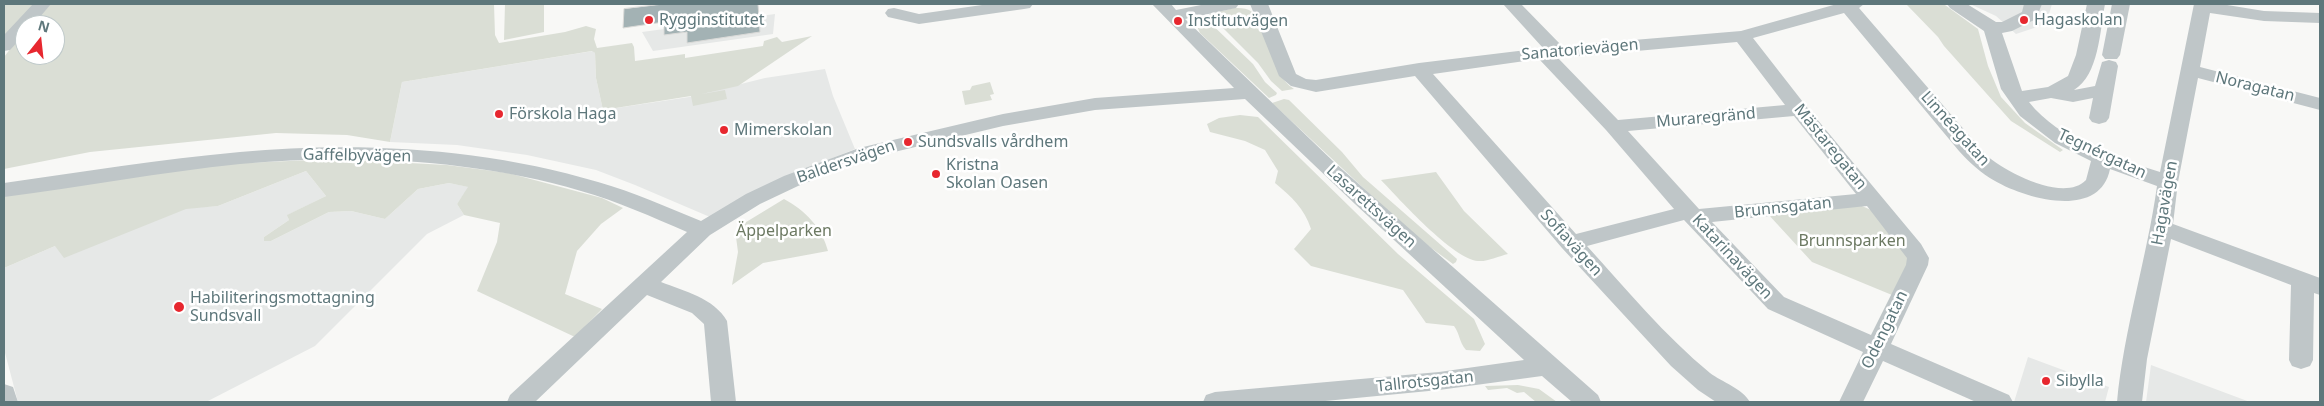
<!DOCTYPE html>
<meta charset="utf-8">
<style>
body{margin:0}
#map{position:relative;width:2324px;height:406px;overflow:hidden;background:#f8f8f6;font-family:"Noto Sans",sans-serif}
canvas{display:block}
.frame{position:absolute;inset:0;border:5px solid #5e777b;pointer-events:none}
.north{position:absolute;left:15px;top:15px;width:50px;height:50px;box-sizing:border-box;background:#fff;border:1px solid #bfc9ca;border-radius:50%;rotate:16deg;font-size:14px;font-weight:700;line-height:20px;text-align:center;color:#5e777b}
.north::after{content:'';display:block;margin:auto;width:18px;height:22px;background:#e7272f;clip-path:polygon(50% 0,100% 100%,50% 72%,0 100%)}
</style>
<div id="map">
<canvas width="2324" height="406"></canvas>
<div class="frame"></div>
<div class="north">N</div>
</div>
<script>
const g = document.querySelector('canvas').getContext('2d');
g.lineJoin = 'round';
function fillPath(path, color) { g.fillStyle = color; g.fill(path, 'evenodd'); }
function stroke(path, color, width, dash) { g.strokeStyle = color; g.lineWidth = width; g.lineCap = dash ? 'butt' : 'round'; g.setLineDash(dash || []); g.stroke(path); }
function label(font, color, halo, rows, align = 'center') {
  g.font = font + ' "Noto Sans",sans-serif'; g.lineWidth = 5; g.setLineDash([]); g.textBaseline = 'middle'; g.strokeStyle = halo; g.fillStyle = color; for (const [text, x, y, turn = 0] of rows) {
    g.save(); g.translate(x, y); g.rotate((+turn || 0) * Math.PI / 180); g.textAlign = isNaN(turn) ? turn : align; if (halo) g.strokeText(text, 0, 0); g.fillText(text, 0, 0); g.restore();
  }
}
fillPath(new Path2D(`
 M1970,4H2052L2046,24L2016,34L1996,16Z
 M775,14L773,34L653,51L642,32Z
 M593,51L595,53L596,78L603,110L689,97L765,78L825,69L833,96L855,149L815,165L710,217L635,185L596,170L527,155L457,145L390,142L402,82Z
 M306,171L326,196L288,215L289,220L264,237L271,241L329,212L351,211L385,219L418,189L449,183L469,187L457,204L464,215L427,234L315,346L206,402H18L4,349V268L55,246L186,208L218,206Z
 M2028,357L2109,387L2105,402H2014Z
 M2151,365L2250,402H2146Z`), '#e6e8e7');
fillPath(new Path2D(`
 M4,4H39L4,39Z
 M50,4H494L495,35L499,43L565,32L586,26L596,29L594,39L597,48L632,43L634,47L635,61L685,54V58L763,46L764,41L777,37L782,42L812,36L738,86L702,94L725,90L727,99L693,106L691,96L603,110L596,78L595,53L592,51L402,82L390,142L347,135L276,133L90,152L4,169V57L25,30V55H55V25H30Z
 M505,4H544V32L504,40Z
 M1906,4L1945,5L1978,29L1988,66L2001,97L2025,123L2063,150L2060,152L2011,121L1944,46L1938,37Z
 M1234,8C1239,8 1244,8 1249,10C1270,21 1267,72 1294,89L1282,91L1271,81L1258,63L1209,14Z
 M1203,16L1253,64L1265,82L1277,93L1276,95L1269,98L1200,33L1196,24Z
 M990,82L994,94L990,95L992,100L965,105L962,91L970,90L972,86Z
 M1284,99L1289,100L1342,152L1363,177L1457,259L1456,262L1453,264L1415,236L1272,103Z
 M1240,115L1258,117L1398,254L1474,319L1485,344L1480,351L1466,350C1459,342 1460,334 1454,326L1426,323L1403,290L1311,266L1294,249L1311,229C1304,208 1292,197 1275,183L1278,171L1265,150L1245,141L1210,132L1207,124L1219,118Z
 M334,159L447,165L508,173L602,198L623,208L601,224L577,251L565,294L602,309L575,337L477,291L497,242L500,223L464,215L457,204L468,187L449,183L418,189L385,219L351,211L329,212L271,241H264V237L289,220L287,215L326,196L306,171L218,206L186,209L64,258L55,246L4,268V194L222,164Z
 M1436,172L1464,211L1508,254C1499,256 1487,262 1478,261C1453,259 1399,199 1381,180Z
 M784,199C805,210 822,228 828,251L763,263L732,285L738,252L736,237L738,227Z
 M1862,206L1871,210L1911,257L1892,295L1812,262L1767,213Z
 M1518,385L1539,389L1557,402H1536L1524,392L1517,393L1507,388L1488,390L1485,386Z`), '#daded5');
const building = new Path2D(`
 M664,4H758L760,32L687,43V32L664,35V22L623,28L624,9Z`);
fillPath(building, '#a3b2b4');
stroke(building, '#dadad8', 1);
fillPath(new Path2D(`
 M33,4H51L33,25H25V34L10,50L4,51V35Z
 M989,4H1033L1030,8L1024,9L919,24L888,17L885,13L888,9L894,8L919,14Z
 M1152,4H1171L1176,10L1206,4H1239L1236,8L1185,19L1335,163L1598,395L1601,402H1572L1542,376L1439,390L1315,402H1203L1206,395L1215,392L1439,372L1524,360L1355,204L1245,99L1095,110L1003,126L865,159L798,186L760,204L710,235L661,282C684,291 714,298 727,321L736,402H711L704,324L692,313L647,295L535,402H507L510,395L687,232C652,217 617,201 581,191C472,159 352,154 240,164C161,172 83,187 4,197V183C82,172 161,159 240,152C358,141 484,148 598,182C633,192 667,207 701,221L746,194L784,176L859,148L1003,114L1095,98L1234,88Z
 M1250,4H1268L1296,74L1306,79L1316,80L1419,63L1543,48L1503,4H1521L1562,46L1741,31L1837,4H1864L1859,8L1986,155C2005,172 2064,203 2086,180L2091,161L2055,143L2020,116L2001,89L1984,31L1950,8L1947,4H1967L1996,22H2002L2022,12L2024,4H2042L2036,19L2012,31L2002,33L2022,91L2048,87L2068,76L2076,55L2087,4H2105C2100,30 2099,75 2074,90L2095,86L2102,62L2109,60L2116,62L2118,66L2109,118L2106,122L2099,124L2092,122L2089,118L2093,98L2073,102L2051,98L2029,102C2059,140 2115,158 2160,172L2194,4H2221L2264,11L2320,13V23L2264,21L2210,13L2200,67L2320,98V110L2198,78L2178,182L2173,224L2320,278V295L2314,293L2313,360L2310,366L2301,369L2292,366L2289,360L2291,285L2171,239L2147,359L2142,402H2117C2124,329 2147,258 2157,186L2110,169C2100,220 2026,199 1995,181C1981,173 1970,163 1959,151L1844,13L1753,38L1806,106L1921,244L1929,258L1928,265L1891,344L2009,395L2013,402H1976L1883,361L1863,402H1839L1863,352L1768,309L1684,220L1587,246C1626,289 1665,336 1710,373C1722,382 1743,389 1750,402H1716L1698,390L1671,366L1562,248L1415,76L1316,92L1291,86L1279,76ZM1737,42L1785,105L1618,120L1558,58ZM1539,59L1606,130L1674,209L1576,234L1433,74ZM1794,116L1856,194L1699,209L1628,131ZM1867,206L1907,258L1906,265L1871,335L1784,297L1712,222Z
 M2112,4H2130L2120,55L2117,59H2105L2102,55Z
 M4,384L13,387L18,402H4Z`), '#bfc6c8');
for (const [x, y, r, color] of [
 [649,20,5,"#e7272f"],
 [2024,20,5,"#e7272f"],
 [1178,21,5,"#e7272f"],
 [499,114,5,"#e7272f"],
 [724,130,5,"#e7272f"],
 [908,142,5,"#e7272f"],
 [936,174,5,"#e7272f"],
 [179,307,6,"#e7272f"],
 [2046,381,5,"#e7272f"]
]) { const dot = new Path2D(); dot.arc(x, y, r, 0, 2 * Math.PI); g.fillStyle = color; g.fill(dot); stroke(dot, '#fff', 2); }
label('16px', '#5e777b', '#fff', [
 ["Rygginstitutet",659,20],
 ["Hagaskolan",2034,20],
 ["Institutvägen",1188,21],
 ["Förskola Haga",509,114],
 ["Mimerskolan",734,130],
 ["Sundsvalls vårdhem",918,142],
 ["Kristna",946,165],
 ["Skolan Oasen",946,183],
 ["Habiliteringsmottagning",190,298],
 ["Sundsvall",190,316],
 ["Sibylla",2056,381]
], 'left');
label('16px', '#5e777b', '#fff', [
 ["Sanatorievägen",1580,50,-5],
 ["Noragatan",2255,87,14],
 ["Muraregränd",1706,118,-5],
 ["Linnéagatan",1955,129,48],
 ["Mästaregatan",1830,147,51],
 ["Tegnérgatan",2102,154,25],
 ["Gaffelbyvägen",357,156,1],
 ["Baldersvägen",846,162,-19],
 ["Hagavägen",2165,203,-80],
 ["Lasarettsvägen",1371,207,42],
 ["Brunnsgatan",1783,208,-6],
 ["Sofiavägen",1571,243,48],
 ["Katarinavägen",1732,257,47],
 ["Odengatan",1885,330,-64],
 ["Tallrotsgatan",1425,382,-6]
]);
label('16px', '#6c7962', '#fff', [
 ["Äppelparken",784,231],
 ["Brunnsparken",1852,241]
]);
</script>
